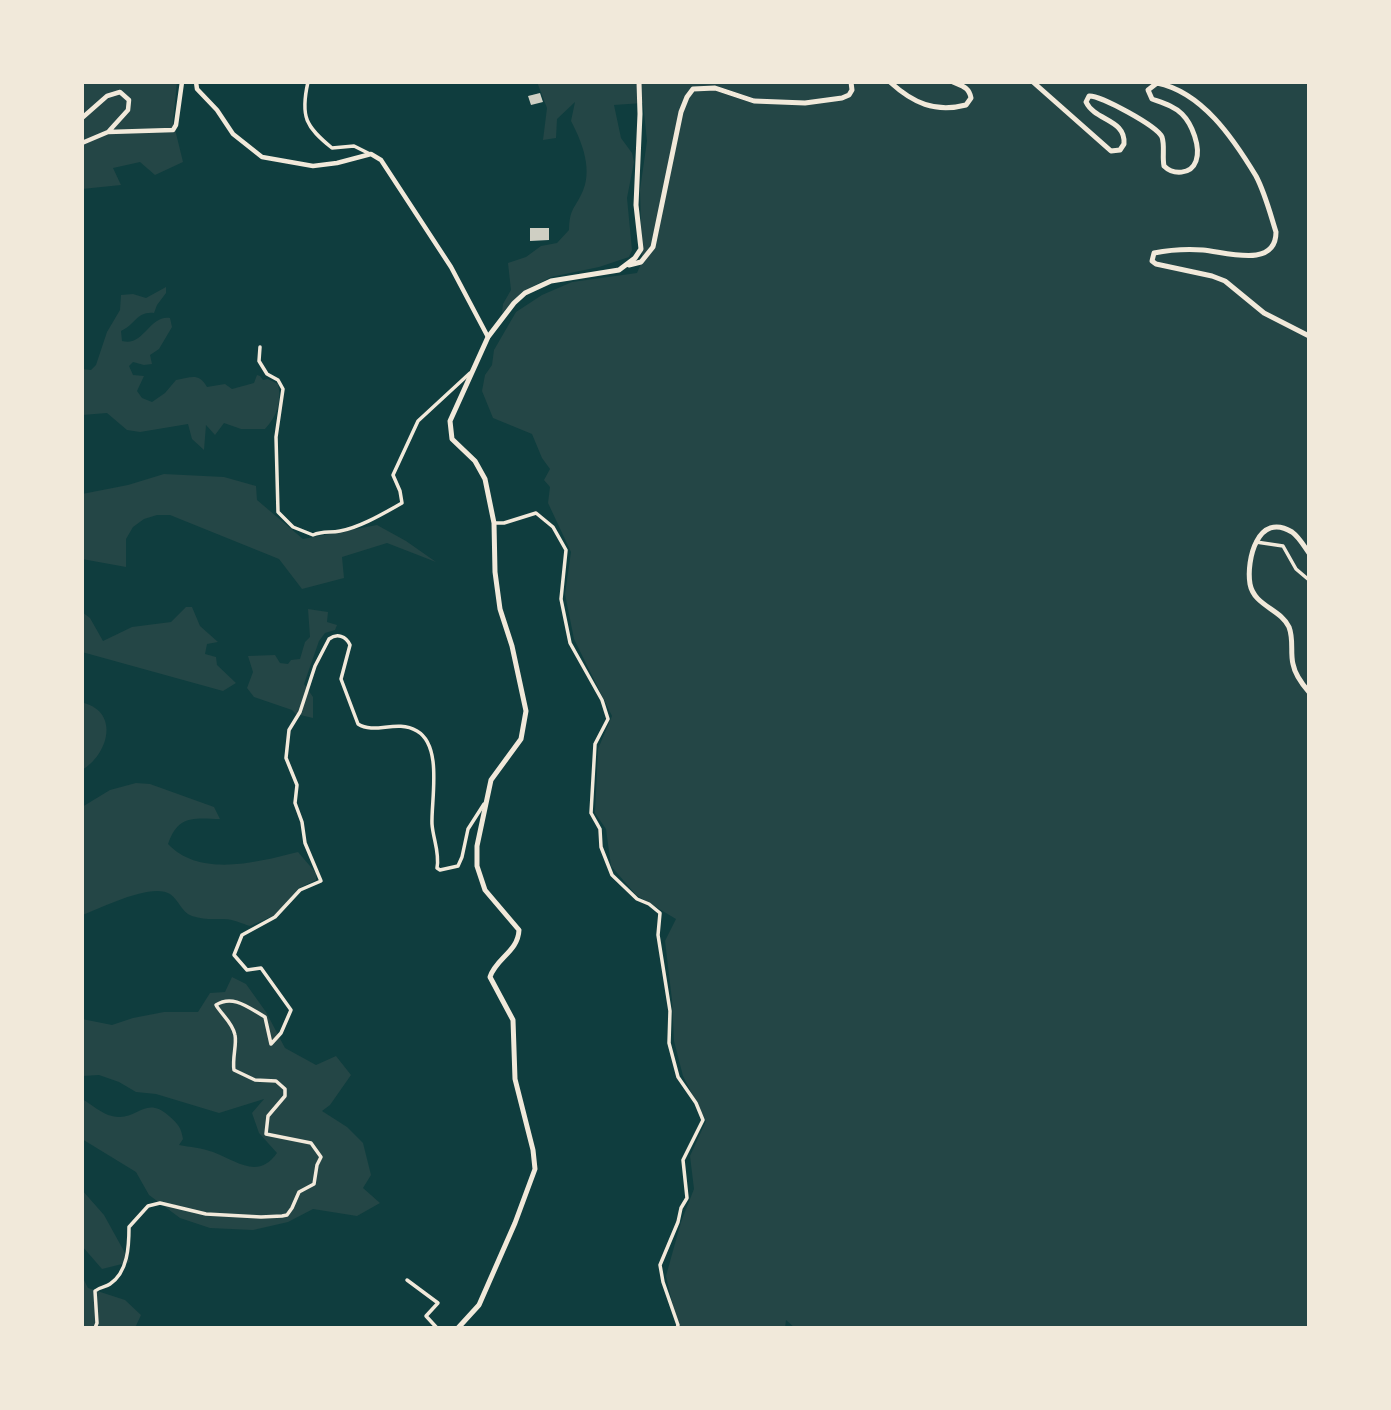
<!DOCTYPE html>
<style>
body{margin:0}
#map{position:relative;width:1391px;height:1410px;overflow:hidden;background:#0f3d3e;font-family:Ubuntu,sans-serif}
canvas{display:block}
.frame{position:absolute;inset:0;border:84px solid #f1e9da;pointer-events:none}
</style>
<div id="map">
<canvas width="1391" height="1410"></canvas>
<div class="frame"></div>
</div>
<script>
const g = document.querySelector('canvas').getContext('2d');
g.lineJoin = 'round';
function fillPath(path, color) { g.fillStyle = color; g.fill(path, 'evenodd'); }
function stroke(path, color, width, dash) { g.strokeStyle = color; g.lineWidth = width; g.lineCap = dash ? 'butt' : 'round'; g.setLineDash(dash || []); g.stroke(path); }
fillPath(new Path2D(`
 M82,82H177L173,121L183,162L155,175L140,162L113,168L121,185L82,189Z
 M537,82H1309V1328H795L786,1320L785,1328H678L666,1276L681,1222L694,1189L690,1156L706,1121L683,1076L674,1041L672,1000L665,941L676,919L636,895L611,866L606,829L595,813L598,749L612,716L574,639L565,594L571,552L548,503L550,487L544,480L550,469L542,458L532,434L493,418L482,391L485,375L492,365L494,350L516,312L542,295L572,282L637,273L642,261L640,190L647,141L643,103L614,105L621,138L632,153L634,162L627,198L632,250L629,257L599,267L551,277L522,292L502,313L503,304L511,290L508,263L526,257L541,246L557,243L569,230C570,209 573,211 581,195C594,171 582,142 571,121L575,102L557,119L556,138L543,140L547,108Z
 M166,287V293L157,305L154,313C137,311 135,325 121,331L122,341C144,347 149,315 170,318L172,327L159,349L150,355L152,364L144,365L133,362L129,366L133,375L144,376L137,391L142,398L152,402L165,393L176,380C191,378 198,372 207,387L225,384L232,389L254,383L257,375L260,376L263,380L268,379L278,384C282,402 277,416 265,429H241L224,423L215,435L206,425L204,450L192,439L188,424L140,432L127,430L107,413L82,415V369L91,370L96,365L107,332L120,310L121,295L133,294L146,298Z
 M164,474L224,477L256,486L257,500L303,539L377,525L406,541L436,562L387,543L342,557L344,578L302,589L279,559L170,515H157L144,519L133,527L126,539V567L82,559V494L128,485Z
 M186,607H192L200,626L218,642L207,644L205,654L216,657L217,665L236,683L223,691L82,652V612L90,618L103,641L132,627L171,622Z
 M308,609L328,612L327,622L337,625L335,630L325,633L319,641L304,684L313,697V718L296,714L292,710L254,697L247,688L253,672L248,656L275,655L280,663L288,664L291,660L300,659L305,642L310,637Z
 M84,703C120,713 108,755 82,770V704Z
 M136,783L150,784L214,807L220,819C193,818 178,815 168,844C200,878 258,862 298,852L316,873V880L299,888L275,915L250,926C243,924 233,919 224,919C213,919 204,920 192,916C181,912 179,900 170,894C152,882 101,908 82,915V807L110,790Z
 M232,977L246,984L266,1012L285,1048L316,1065L336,1056L351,1075L330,1105L322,1111L347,1127L363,1143L371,1175L363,1188L380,1203L357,1216L313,1209L288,1222L253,1230L210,1228L180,1218L149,1195L136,1172L82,1139V1099C91,1104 102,1114 112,1116C137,1123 144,1094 169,1116C178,1124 181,1127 183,1139L179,1145C190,1147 202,1148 213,1152C237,1161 258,1180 277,1153L259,1133L252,1113L264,1099L219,1113L156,1094L136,1092L119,1082L99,1075L82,1076V1019L112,1025L133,1018L164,1012H198L210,993L225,992Z
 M82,1190L104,1215L130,1262L102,1269L82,1246Z
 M82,1276L88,1288L125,1300L141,1315L135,1328H82Z`), '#244646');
fillPath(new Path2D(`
 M540,93L543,102L531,105L528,96Z
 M530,228H549V240L530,241Z`), '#cfcfc3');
stroke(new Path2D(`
 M308,82C300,117 306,127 332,148L354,146L370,154
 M260,347L259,361L267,374L278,380L283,389L276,437L278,512L293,527L313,535C323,531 330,533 340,531C361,527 384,513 402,503L400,491L393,475L418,421L470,373
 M494,523H504L536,513L553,527L566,550L561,599L570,643L602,700L608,719L595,744L591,813L600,829L601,847L612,875L637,899L649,904L660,913L658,935L670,1011L669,1043L678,1077L696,1103L703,1120L683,1160L687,1198L681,1208L678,1222L660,1265L663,1282L678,1325L677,1328
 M1256,542L1283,546L1296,569L1309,580
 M407,1280L438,1303L426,1316L437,1328
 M95,1328L97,1323L95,1291C100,1287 106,1287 110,1284C128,1272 129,1246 129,1227L148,1206L160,1203L206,1214L261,1217L282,1216L287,1215L292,1208L299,1192L314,1184L317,1165L321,1157L311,1143L266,1134L268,1116L285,1096V1089L276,1081L255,1080L234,1070C232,1058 237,1045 235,1035C233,1023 221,1014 216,1005C233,994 249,1008 265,1017L271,1044L281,1033L291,1010L261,968L247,970L234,955L242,935L275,917L300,890L321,881L305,843L302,822L295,803L297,785L286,758L289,730L300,712L315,666L329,639C337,633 346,636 350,645L341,679L358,724C375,735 396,719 417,731C443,746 431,800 432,824C433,839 440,853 437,868L440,870L458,866L462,857L468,829L484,804`), '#f1e9da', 3.5);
stroke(new Path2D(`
 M196,82L197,89L217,110L233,134L262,157L313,166L337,163L371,154L381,160L451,267L488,337
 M82,118L107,96L120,92L129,100L128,110L109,131
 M82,143L108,132L173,130L176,125L182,82`), '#f1e9da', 4.5);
stroke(new Path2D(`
 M890,82C913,103 935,113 966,105L971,98C969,87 962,86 953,82
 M1033,82L1111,151L1120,150L1124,144C1126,119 1095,121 1086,102L1089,96C1100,95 1157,126 1162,137C1165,146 1162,156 1164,166C1173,175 1191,175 1196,161C1201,147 1192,124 1182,114C1174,106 1163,103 1152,99L1148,90L1157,83C1202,92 1233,138 1256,176C1265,193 1270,213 1276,232C1276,269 1226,252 1203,250C1188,249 1169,250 1154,253L1152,261L1156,264L1212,276L1225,281L1264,313L1309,336
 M629,265L641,262L653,247L681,112L687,97L693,89L715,88L754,101L805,103L842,98L849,95L852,90L851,82
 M1309,553C1304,546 1299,537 1292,532C1258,511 1246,560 1250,584C1254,606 1281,609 1289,627C1294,640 1290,652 1293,664C1295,675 1302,684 1309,692
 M458,1328L479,1305L515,1223L535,1169L533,1150L515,1079L513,1020L490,977C496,958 518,952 519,930L485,890L477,866V846L491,780L521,739L526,711L512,646L500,609L495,572L494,523L485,479L475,461L452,439L450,421L488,337L514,303L525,293L551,281L619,270L635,258L641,249L636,205L640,114L639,82`), '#f1e9da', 5);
</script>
